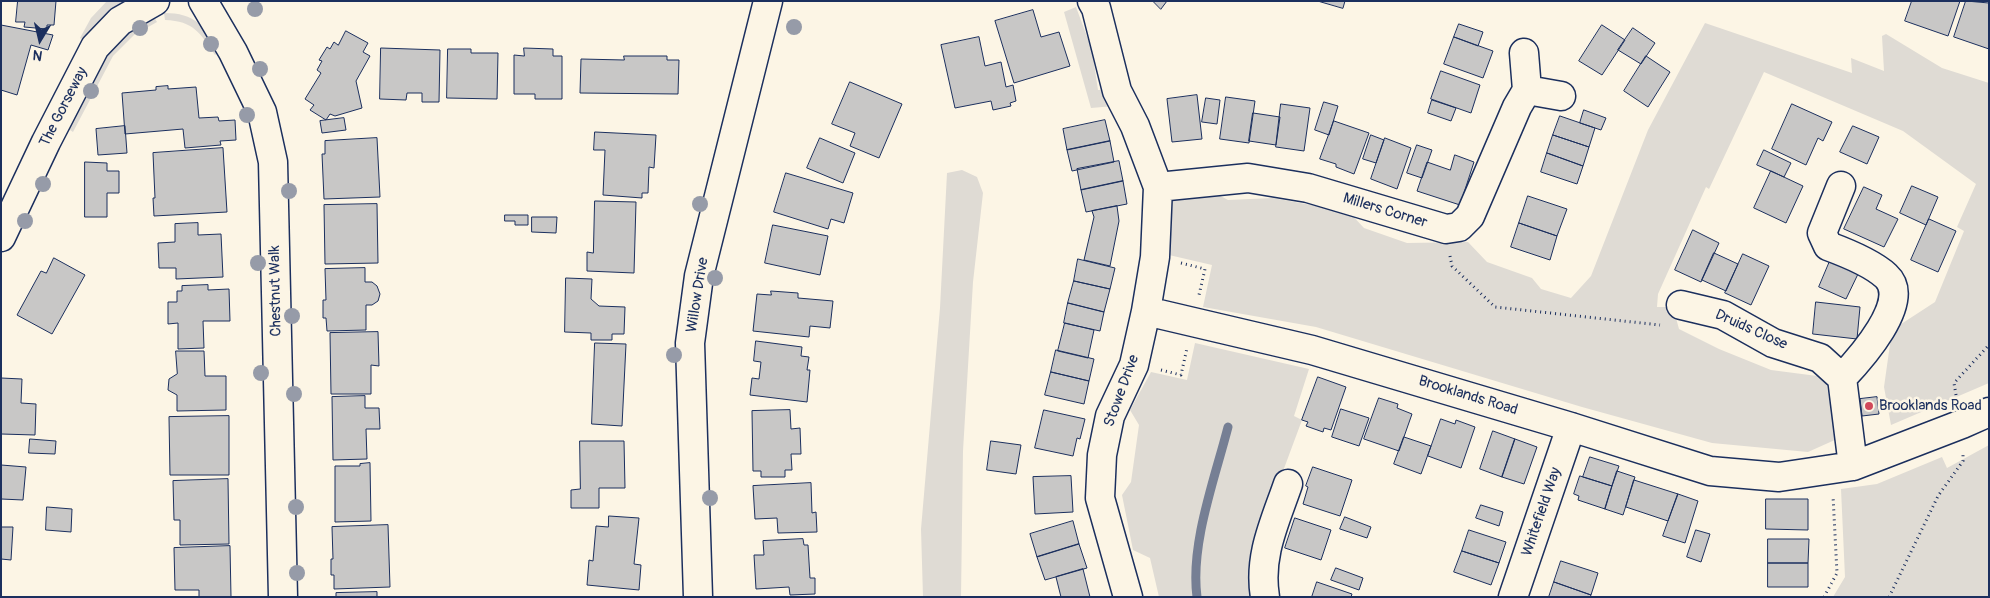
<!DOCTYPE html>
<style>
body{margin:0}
#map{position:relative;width:1990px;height:598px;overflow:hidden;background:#fcf5e5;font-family:Pangolin,sans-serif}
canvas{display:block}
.frame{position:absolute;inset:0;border:2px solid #1b2f5e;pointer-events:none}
.north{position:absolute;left:15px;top:15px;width:50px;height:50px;-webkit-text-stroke:4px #fcf5e5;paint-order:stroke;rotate:189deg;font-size:14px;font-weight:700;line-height:20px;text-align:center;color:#1b2f5e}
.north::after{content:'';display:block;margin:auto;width:18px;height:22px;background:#1b2f5e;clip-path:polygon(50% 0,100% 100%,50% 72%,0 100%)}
</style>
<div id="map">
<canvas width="1990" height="598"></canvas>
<div class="frame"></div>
<div class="north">N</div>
</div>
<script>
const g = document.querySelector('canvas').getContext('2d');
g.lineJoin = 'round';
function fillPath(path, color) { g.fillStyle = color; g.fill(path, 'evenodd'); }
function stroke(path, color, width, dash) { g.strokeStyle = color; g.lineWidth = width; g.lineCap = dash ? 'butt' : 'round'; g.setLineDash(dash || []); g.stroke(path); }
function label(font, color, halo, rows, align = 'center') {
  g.font = font + ' Pangolin,sans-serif'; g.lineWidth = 5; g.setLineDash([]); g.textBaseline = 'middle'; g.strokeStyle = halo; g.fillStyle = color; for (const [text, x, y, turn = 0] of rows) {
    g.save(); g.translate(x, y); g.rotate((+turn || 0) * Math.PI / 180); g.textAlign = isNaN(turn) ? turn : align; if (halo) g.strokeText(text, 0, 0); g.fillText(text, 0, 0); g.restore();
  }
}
fillPath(new Path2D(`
 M107,1L123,2L98,22L84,41L80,38L91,18Z
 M1076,7L1092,50L1098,90H1108L1114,106L1091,108L1064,12Z
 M164,13C195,13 205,26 220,51L215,55C200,33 194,21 165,20Z
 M154,17L157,22L134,35L113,56L73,132L67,128L107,54L129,31Z
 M1705,23L1852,73L1851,58L1884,71L1882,36L1886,34L1942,68L1989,83V383L1891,425L1884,387L1892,330L1935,302L1964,231L1957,227L1976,184L1903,131L1764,72L1709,189L1706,187L1658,294L1657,307H1673L1679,329L1719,349L1771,370L1825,377L1837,439L1808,452L1712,443L1582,407L1316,327L1203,307L1212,265L1169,255L1173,200L1213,192L1228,200L1273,198L1349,212L1364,228L1407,243L1468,242L1487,262L1532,278L1541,289L1571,298L1591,276L1648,130Z
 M962,170L977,177L983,193L973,282L963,451L961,597H923L921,529L940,308L947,173Z
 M1195,343L1309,369L1294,416L1302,420L1276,490L1257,597H1159L1150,558L1133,550L1122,495L1131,482L1139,425L1130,410L1151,372L1187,380Z
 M1989,445V597H1833L1845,577L1841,489L1877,484L1942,457L1947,468Z`), '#dfdbd4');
stroke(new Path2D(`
 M1197,597C1190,544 1215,478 1228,427`), '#767f94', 9);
const building = new Path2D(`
 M18,1H56L54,25H47V29L24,27L25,22H16Z
 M1153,1H1167L1161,9Z
 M1318,1H1345L1343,8Z
 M1912,1H1960L1948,36L1905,21Z
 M1966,1L1989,3V49L1954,37Z
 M1033,10L1041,37L1059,32L1070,66L1014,83L995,21Z
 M1459,24L1483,32L1478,46L1454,37Z
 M1,25L53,35L48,50L31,45L17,95L1,90Z
 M1602,25L1625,40L1602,75L1579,61Z
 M1633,28L1655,43L1641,64L1618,50Z
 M346,31L368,43L363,52L370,56L356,81L362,108L335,116L330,114L326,120L310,110L314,105L305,99L321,73L317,70L322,61L319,60L327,47L330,49L334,42L338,45Z
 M979,37L985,66L1001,62L1006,87L1013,85L1016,101L1010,103L1011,106L993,110L991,101L955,108L941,45Z
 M1454,37L1493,51L1483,78L1444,64Z
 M381,48L440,50L439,102H422V93H407L406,100L380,99Z
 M524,48L553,49V56H562V99H535V94H514V55L524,56Z
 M448,49H471V53H498L497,99L447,98Z
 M624,56H667V60H679L678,94L580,93L581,59L624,60Z
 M1646,56L1670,72L1648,107L1624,91Z
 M1441,71L1480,85L1471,113L1431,99Z
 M850,82L902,104L879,158L850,146L855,133L832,124Z
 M168,86V89L196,87L199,118L218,117L219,121L235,120L236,140L220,141L221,145L185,148L183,129L125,134L122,93L156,90V87Z
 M1197,95L1202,139L1172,142L1167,99Z
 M1226,97L1255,101L1249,143L1220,139Z
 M1206,98L1220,100L1217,124L1202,122Z
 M1432,100L1456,108L1451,121L1428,113Z
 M1324,102L1338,106L1329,135L1315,130Z
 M1281,104L1310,108L1304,151L1276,147Z
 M1792,104L1832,122L1823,141L1818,138L1806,165L1772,149Z
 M1584,110L1606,118L1601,130L1580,123Z
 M1253,113L1280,117L1276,145L1249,141Z
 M1560,116L1595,128L1589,147L1553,135Z
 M344,118L346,130L322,133L320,121Z
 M1105,120L1110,141L1067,150L1063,129Z
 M1334,121L1369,133L1354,174L1336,167V164L1320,159Z
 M125,126L127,153L98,155L96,129Z
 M1853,126L1879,137L1867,164L1840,152Z
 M595,132L656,135L654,168L649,167L648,193H642V198L603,195L605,150H594Z
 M1371,135L1384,140L1376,163L1363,159Z
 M1553,135L1589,147L1583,166L1547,153Z
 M377,138L380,197L324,199L322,154H325V141Z
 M820,138L855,153L843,183L807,168Z
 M1385,138L1411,148L1397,189L1371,179Z
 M1110,141L1114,162L1072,171L1067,150Z
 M1417,145L1432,150L1422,178L1407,173Z
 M223,148L227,212L154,216L153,198H155L153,153Z
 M1764,150L1791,163L1784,177L1757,165Z
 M1547,153L1583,166L1577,184L1541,172Z
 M1455,155L1474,162L1460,205L1417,191L1427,162L1450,170Z
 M1119,161L1123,181L1081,190L1077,169Z
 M85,162L107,163V171H119V193H107V217H85Z
 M1771,171L1803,186L1786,223L1754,208Z
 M786,173L853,193L844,223L831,219L828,229L774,212Z
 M1123,181L1127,204L1086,212L1081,190Z
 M1912,186L1938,197L1926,225L1900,213Z
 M1864,187L1882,195L1876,209L1898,219L1884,247L1844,229Z
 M1528,196L1567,209L1557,236L1519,223Z
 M595,201L636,202L634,273L587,271V252L593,253Z
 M377,204L378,263L325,264L324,205Z
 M1117,206L1119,221L1110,266L1084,260L1094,217L1092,211Z
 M505,215H528V225H515V221H505Z
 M532,217H557L556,233L532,232Z
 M1929,219L1956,231L1938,272L1911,260Z
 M198,223V235L221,234L223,277L176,279V268H159L158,243L175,242V224Z
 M1519,223L1557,236L1550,260L1511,247Z
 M773,225L828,236L820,275L765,263Z
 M1693,230L1719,243L1701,282L1675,270Z
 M1714,253L1738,264L1726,291L1702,280Z
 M1743,254L1769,266L1751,305L1725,293Z
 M54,258L85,275L52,334L17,315L41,271L46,273Z
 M1078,259L1115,268L1110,289L1074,281Z
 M1830,261L1858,274L1846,299L1819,287Z
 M365,268V282H372L377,286L380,294L378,301L372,305H366V330L327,331L326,318H323V300H326L325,269Z
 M566,278L592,279L591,299L599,306L625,307L624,334H612V340H591V333L565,332Z
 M1074,281L1110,289L1104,312L1068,303Z
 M208,285V290L229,289L230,321H203L204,348L178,349V323L168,324V302H177V291H182V286Z
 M771,291L798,293V298L833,301L830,328L810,326L809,337L753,331L757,294L771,295Z
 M1816,302L1860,307L1857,339L1813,334Z
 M1068,303L1104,312L1100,331L1064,323Z
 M1065,323L1094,330L1088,358L1058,351Z
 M378,332L379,366L371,365V394H331L330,333Z
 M756,341L802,347L801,356L809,357L807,370H810L807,402L750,395L752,378L759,379L761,362L754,361Z
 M595,343L626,344L622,426L592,424Z
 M1056,350L1094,359L1089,381L1051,372Z
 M176,351H204L205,376H226V410L177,411V395L168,390L169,379L177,374Z
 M1051,372L1089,381L1084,404L1045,395Z
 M1318,377L1346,387L1331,430L1324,428L1323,432L1306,426L1308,422L1302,420Z
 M1,378L22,379L21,403L36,404L35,435L1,434Z
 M365,396V408H379L380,429H366L367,459L333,460L332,397Z
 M1877,397L1879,414L1862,416L1860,399Z
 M1379,398L1398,404L1397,408L1412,414L1399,451L1364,439Z
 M1341,409L1369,418L1359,446L1332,437Z
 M790,410L791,429L800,428L801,454H791L792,470H785V477H761V471H753L752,411Z
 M1044,410L1085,419L1080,439L1077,438L1073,456L1035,448Z
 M229,416V475H170L169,417Z
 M1441,419L1455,424L1456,420L1475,427L1461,468L1428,456Z
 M1493,431L1515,439L1502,477L1480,469Z
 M1404,437L1431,446L1421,474L1394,464Z
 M30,439L56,441L55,454L29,453Z
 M1515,439L1537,447L1524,484L1502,477Z
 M580,441H624L625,488H599V508H571V490L580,489Z
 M991,441L1021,445L1016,474L987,470Z
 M1590,457L1619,466L1612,486L1583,477Z
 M370,463L371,521L335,522V466H360V464Z
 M1,465L26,467L23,500L1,499Z
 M1313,467L1352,480L1340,516L1303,504L1308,487L1306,486Z
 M1617,471L1635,477L1623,515L1605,509Z
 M1071,476L1073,512L1035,514L1033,477Z
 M1580,476L1612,486L1605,509L1578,500L1579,496L1574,494Z
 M228,479L229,544L180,545V520H174L173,481Z
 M1634,480L1678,494L1668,521L1626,507Z
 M811,483L812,513L816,512L817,532L778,533L777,518L755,519L753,486Z
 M1678,494L1698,501L1685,543L1663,536Z
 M1766,499H1808V530L1766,529Z
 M1481,505L1503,512L1499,526L1476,518Z
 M47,507L72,509L71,532L46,530Z
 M609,516L639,518L634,564L641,565L639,590L587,585L589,560L593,561L596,526L608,527Z
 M1345,517L1371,527L1367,538L1340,529Z
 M1295,518L1331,530L1321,560L1285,548Z
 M1073,521L1079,544L1037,557L1030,534Z
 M388,525L390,587L334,589V575H331V559H333L332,527Z
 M1,527H13L11,560L1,559Z
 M1469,530L1506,542L1499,563L1462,551Z
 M1696,530L1710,534L1701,562L1687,557Z
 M803,539L804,545H808L810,578H815V594L790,595L789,587L756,589L754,555H764L763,541Z
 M1768,539H1809L1808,563H1768Z
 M1079,544L1087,568L1045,580L1037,557Z
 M230,546L231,597H199V590H175L174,548Z
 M1462,551L1499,563L1491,585L1454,572Z
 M1561,561L1598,573L1591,595L1554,582Z
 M1768,563H1808V587H1768Z
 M1336,568L1363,578L1359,590L1331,580Z
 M1083,569L1090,597H1061L1056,577Z
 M1317,582L1352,594L1351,597H1312Z
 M1554,582L1591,595L1590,597H1549Z
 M377,592V597H336V593Z`);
fillPath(building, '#c8c7c6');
stroke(building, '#1b2f5e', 1);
const minor = new Path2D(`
 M203,1L233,52L262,112L273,162L283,597
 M1092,1L1096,8L1117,91L1135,126L1158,187L1155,257L1146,311L1134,365L1110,416L1102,455L1100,498L1128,597
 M1527,90L1561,96
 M1841,186L1822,233L1828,246C1847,253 1872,263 1886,276C1913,301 1859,360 1842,378L1853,466
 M1158,187L1248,178L1308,188L1446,229L1459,227L1470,216L1517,107L1527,90L1524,53
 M1,237L46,142L95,47L120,21L155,1
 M1681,305L1723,315L1773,343L1820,358L1842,378
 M1146,311L1312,350L1571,427L1710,471L1779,477L1853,466L1962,424L1989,412
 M698,597L690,343L699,276L768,1
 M1265,597C1258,556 1275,522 1288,484
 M1513,597L1571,427`);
stroke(minor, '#1b2f5e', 31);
stroke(new Path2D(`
 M1450,256L1452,266L1495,307L1660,325
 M1181,263L1205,269L1199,295
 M1161,370L1181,375L1187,348
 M1956,395L1954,383L1989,345
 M1824,597L1837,573L1833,496
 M1889,597L1938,496L1963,461V453`), '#1b2f5e', 3, [1, 4]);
stroke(minor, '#fcf5e5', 28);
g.fillStyle = '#969ba8';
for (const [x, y] of [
 [255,9],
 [794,27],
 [140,28],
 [211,44],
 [260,69],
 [91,91],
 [247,115],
 [43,184],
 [289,191],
 [700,204],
 [25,221],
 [258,263],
 [715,278],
 [292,316],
 [674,355],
 [261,373],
 [294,394],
 [710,498],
 [296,507],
 [297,573]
]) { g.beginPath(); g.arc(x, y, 8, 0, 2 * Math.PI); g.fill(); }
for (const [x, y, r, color] of [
 [1869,406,5,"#d1495b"]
]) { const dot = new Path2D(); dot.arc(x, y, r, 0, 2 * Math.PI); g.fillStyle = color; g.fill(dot); stroke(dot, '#fcf5e5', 2); }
label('15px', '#1b2f5e', '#fcf5e5', [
 ["The Gorseway",64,107,-63],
 ["Millers Corner",1385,211,17],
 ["Chestnut Walk",276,291,-91],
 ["Willow Drive",698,295,-81],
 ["Druids Close",1751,330,24],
 ["Stowe Drive",1122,391,-70],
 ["Brooklands Road",1468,396,17],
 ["Whitefield Way",1542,512,-71]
]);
label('15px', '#1b2f5e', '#fcf5e5', [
 ["Brooklands Road",1879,406]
], 'left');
</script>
